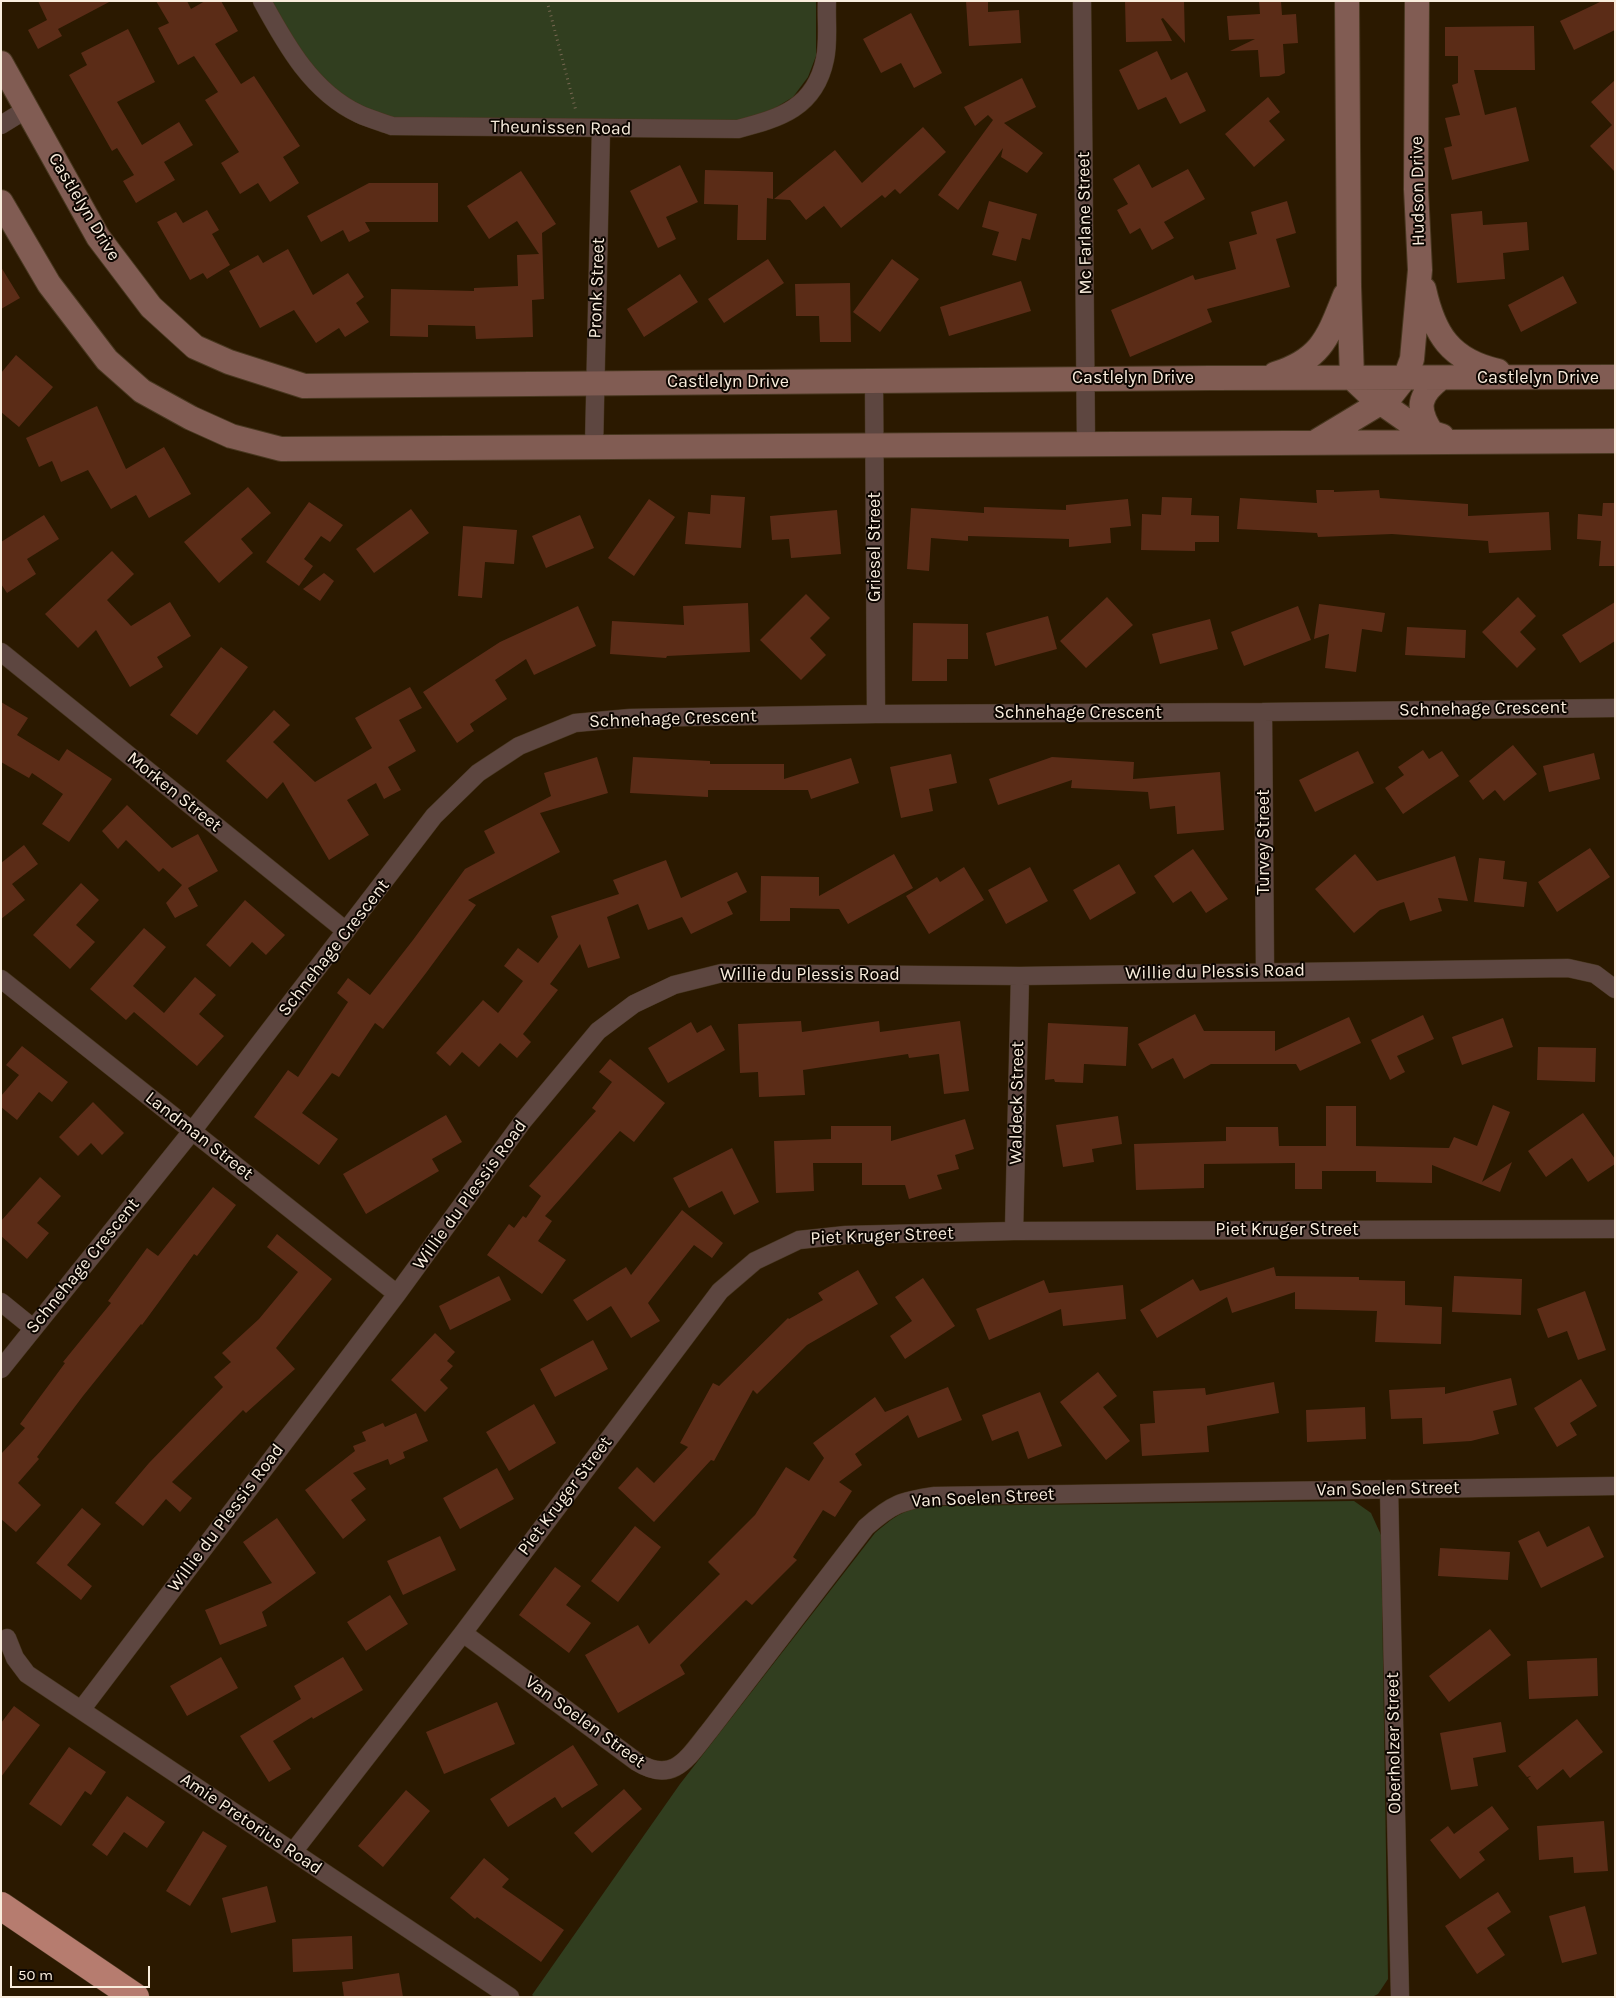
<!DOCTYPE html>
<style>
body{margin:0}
#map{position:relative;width:1616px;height:1998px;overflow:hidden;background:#2b1900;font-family:Karla,sans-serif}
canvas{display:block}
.frame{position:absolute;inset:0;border:2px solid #f9eddd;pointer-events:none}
.scale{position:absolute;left:10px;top:1966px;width:140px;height:22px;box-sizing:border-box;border:2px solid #f9eddd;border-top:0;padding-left:6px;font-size:15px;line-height:18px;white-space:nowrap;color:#f9eddd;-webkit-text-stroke:4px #0d0601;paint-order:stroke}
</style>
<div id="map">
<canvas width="1616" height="1998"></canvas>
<div class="frame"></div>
<div class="scale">50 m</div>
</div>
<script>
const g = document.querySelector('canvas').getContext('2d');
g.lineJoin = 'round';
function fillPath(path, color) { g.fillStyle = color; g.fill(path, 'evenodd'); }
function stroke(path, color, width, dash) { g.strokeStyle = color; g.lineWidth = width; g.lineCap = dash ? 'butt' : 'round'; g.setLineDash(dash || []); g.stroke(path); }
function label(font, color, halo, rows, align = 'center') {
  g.font = font + ' Karla,sans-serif'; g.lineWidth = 4; g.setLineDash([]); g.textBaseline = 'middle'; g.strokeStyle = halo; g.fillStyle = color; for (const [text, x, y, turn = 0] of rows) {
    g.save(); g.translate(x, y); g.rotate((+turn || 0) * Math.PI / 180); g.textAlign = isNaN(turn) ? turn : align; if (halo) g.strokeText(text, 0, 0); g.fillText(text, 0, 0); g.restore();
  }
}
fillPath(new Path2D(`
 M269,1H816V56L808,77L793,97L770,111L739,120H389L349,105L316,77Z
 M1354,1501L1371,1513L1381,1535L1388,1979L1378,1994L1372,1997H535L532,1995L680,1784L875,1533C900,1512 905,1509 937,1506Z`), '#313e1f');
fillPath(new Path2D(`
 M38,1H111L58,29L62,36L38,49L28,30L47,20Z
 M156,1H187L191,9L205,1H221L238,31L215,44L241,84L254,76L300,146L283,157L299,183L270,202L258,183L240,194L221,163L239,152L205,100L218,92L194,56L178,65L158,28L169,23Z
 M966,1H988V12L1019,10L1021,43L969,46Z
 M1125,1H1184L1185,43L1163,18L1161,19L1172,41L1126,42Z
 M1259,1H1281L1282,15L1296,14L1298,43L1283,44L1285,73L1279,76L1260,77L1258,50L1230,51L1255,39L1229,40L1227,16L1260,14Z
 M1602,1H1615V30L1574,50L1560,21Z
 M911,13L942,73L914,88L901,63L881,73L863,39Z
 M1534,26L1535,70H1474L1485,115L1516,107L1529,161L1452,180L1444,148L1452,146L1445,118L1460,115L1452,85L1458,83V56H1445V27Z
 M128,29L155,82L117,102L142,145L179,122L193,145L164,162L175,180L136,203L123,181L134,175L117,148L112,151L69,75L87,65L81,53Z
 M1157,51L1171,80L1187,72L1206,111L1180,124L1166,97L1138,110L1119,70Z
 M1022,78L1036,107L1004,123L1043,153L1027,173L1001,157L1003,148L958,210L938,195L993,120L988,115L975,126L964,107Z
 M1615,80V172L1590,146L1612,125L1591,102Z
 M1268,97L1280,112L1269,121L1285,140L1254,167L1225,134Z
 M923,127L946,152L900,194L895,189L885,198L882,195L841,228L824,206L806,220L790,200L774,199L835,150L862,183Z
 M1139,164L1152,188L1188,169L1205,199L1164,222L1174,238L1152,250L1140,228L1130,234L1117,210L1128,204L1113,179Z
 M680,165L698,202L666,217L676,239L658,248L630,191Z
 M705,170L773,172V199L767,198L766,240H737L738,205L704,204Z
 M521,171L556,224L542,233L544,299L532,300L533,337L476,339L475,326L428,325V337L390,336L391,289L474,291V288L518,286L517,255L539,254L517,221L489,239L467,206Z
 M369,183H438V222H365L370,231L349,242L343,230L321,242L307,216Z
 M989,201L1037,214L1030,240L1022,238L1016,261L992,255L999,232L982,227Z
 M1287,201L1296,233L1276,239L1290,287L1207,309L1212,322L1130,357L1111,310L1193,275L1195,280L1236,269L1229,242L1257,234L1251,212Z
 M207,210L219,230L212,234L230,265L207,279L203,273L190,280L157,222L176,212L183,223Z
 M1482,211L1483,225L1527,222L1529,250L1503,253L1505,279L1457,283L1451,214Z
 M288,249L313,295L348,273L364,297L356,303L369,322L345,337L339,328L316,343L294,310L260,328L229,271L258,255L263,263Z
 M768,259L784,283L724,323L708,299Z
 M892,259L919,279L880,332L853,312Z
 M1,267L20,298L1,309Z
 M680,274L698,302L644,337L627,309Z
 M1563,276L1577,303L1521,332L1508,305Z
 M1021,281L1031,311L949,336L940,307Z
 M850,283L851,342H820L819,316H796L795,284Z
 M16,355L53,387L19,427L1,412V373Z
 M97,406L126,469L164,447L191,494L149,518L136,495L111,509L88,470L61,482L52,461L39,467L26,438Z
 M248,487L271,513L241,539L253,553L219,583L184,542Z
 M1316,490H1334V492L1379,490L1380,498L1468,504V516L1549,512L1551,550L1489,553L1488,541L1392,534L1318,537L1317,533L1237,529L1240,498L1317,503Z
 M711,495L745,497L741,548L685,544L688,512L710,514Z
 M1162,497L1192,498L1191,515L1219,516V542H1195V551L1141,550L1142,514L1161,515Z
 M649,499L675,517L634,576L608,558Z
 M1128,499L1131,526L1110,528L1111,543L1069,547V539L968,536V541L931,538L929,571L907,569L911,508L984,513V507L1066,510V505Z
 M309,502L343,525L330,542L321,536L304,559L313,566L299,586L266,562Z
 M1603,503H1615V566H1599L1601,541L1577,539L1578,514L1602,516Z
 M411,509L429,533L374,573L356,549Z
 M837,510L841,554L791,558L789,539L772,540L770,516Z
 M44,515L59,539L27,559L36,574L7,593L1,584V542Z
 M580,515L594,548L546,568L532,536Z
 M463,526L517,530L514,564L485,562L482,598L458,596Z
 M112,551L134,574L107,600L131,626L170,602L191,636L157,657L163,667L130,687L96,630L78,648L45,614Z
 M324,573L334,581L320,601L303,589Z
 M806,594L830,618L810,638L826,655L801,680L760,640Z
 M1107,597L1133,625L1086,668L1060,641Z
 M1518,597L1536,616L1520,632L1536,649L1517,668L1482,632Z
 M1615,602V641L1580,663L1562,635Z
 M748,603L750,652L667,656L666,658L610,654L612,621L684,625L683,606Z
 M1319,604L1385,613L1382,632L1362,629L1356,672L1325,668L1329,634L1314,639Z
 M578,606L596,646L534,675L526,659L495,680L507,699L470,724L474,731L457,743L423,692L500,642Z
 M1298,606L1311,640L1244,666L1231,632Z
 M1048,616L1057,649L995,666L986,633Z
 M1210,619L1218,649L1160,664L1152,634Z
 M913,623L968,624V659H947V681H912Z
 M1407,627L1466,630L1465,658L1405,655Z
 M221,647L248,667L197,735L170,715Z
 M410,687L422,708L399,720L416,751L388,767L401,790L384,799L376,783L347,800L369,835L329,860L283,782L267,799L226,761L274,710L290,725L273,742L315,782L372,748L355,718Z
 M1,702L28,718L17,735L59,761L67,749L112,779L69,842L42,824L63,794L32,773L29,778L1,762Z
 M1513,745L1537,774L1504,801L1495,790L1483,800L1469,781Z
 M1423,750L1429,759L1442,751L1459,776L1403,814L1385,788L1404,775L1398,767Z
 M1358,751L1374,783L1315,812L1299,780Z
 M1594,753L1600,779L1549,792L1543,766Z
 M951,754L957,783L929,789L933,811L901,818L890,767Z
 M597,757L608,793L540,813L560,852L468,900L476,905L426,973L383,1029L375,1023L339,1077L332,1073L302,1113L338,1139L319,1165L254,1117L288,1070L298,1077L348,1002L337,993L348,978L370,995L413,940L465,869L495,853L484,831L551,796L544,773Z
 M633,757L710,761V764H784V779L851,758L859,783L811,799L808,790H708V797L630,793Z
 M1052,757L1134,762L1133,779L1220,772L1224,830L1177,834L1175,806L1150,809L1148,792L1071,788L1072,780L998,805L989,779Z
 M127,805L172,848L198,834L218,871L188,888L198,906L175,918L166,903L182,885L163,868L159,872L126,840L118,849L102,831Z
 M24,845L38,864L12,884L25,900L1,919V863Z
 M1590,848L1610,877L1557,912L1538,882Z
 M1193,849L1228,899L1206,913L1191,891L1173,903L1154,876Z
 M894,854L913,888L848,924L839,909L790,908V921H760L761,876L819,877V896Z
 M1355,854L1377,881L1455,856L1468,901L1438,898L1442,911L1410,921L1404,902L1380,910L1354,933L1315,889Z
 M1479,858L1505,861L1503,879L1527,882L1524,907L1474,902Z
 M666,860L681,898L737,872L747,892L727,902L733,914L691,934L682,917L648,930L638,904L607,917L620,958L588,968L580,944L550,984L558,990L523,1034L531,1042L517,1058L500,1043L479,1067L462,1052L450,1066L436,1053L483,1000L498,1013L523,981L504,966L518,948L538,963L558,937L551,916L619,894L613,880Z
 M1119,864L1136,893L1090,920L1073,890Z
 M964,867L984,900L929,934L906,896L937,877L940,882Z
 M1030,867L1048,901L1006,924L988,890Z
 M81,883L99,900L76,925L95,942L70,969L33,935Z
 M245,900L285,935L266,955L252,942L230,967L206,945Z
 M144,928L166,947L133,986L164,1013L195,977L216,995L199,1014L224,1036L197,1066L134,1012L126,1020L90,989Z
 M1195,1014L1204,1031H1275V1051L1349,1017L1361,1043L1300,1071L1296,1064H1211L1184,1079L1173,1058L1152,1069L1138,1044Z
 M1423,1015L1434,1039L1397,1056L1405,1072L1390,1080L1371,1040Z
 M1503,1018L1513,1047L1462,1065L1452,1037Z
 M801,1021L802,1032L879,1021L880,1032L960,1021L969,1091L944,1094L939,1054L909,1058L908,1054L803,1070L805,1095L759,1097L758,1072L740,1073L738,1024Z
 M691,1022L697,1033L711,1025L725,1050L668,1083L648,1048Z
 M1048,1023L1128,1027L1126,1066L1084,1064L1083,1083L1055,1082L1054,1079L1045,1080Z
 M22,1046L68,1082L52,1102L39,1092L17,1120L1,1107V1096L19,1075L6,1065Z
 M1538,1047L1596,1048L1595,1082L1537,1080Z
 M610,1059L665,1103L634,1142L620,1131L545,1216L552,1221L538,1241L566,1260L542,1294L487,1255L509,1224L514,1228L523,1216L526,1218L541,1196L529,1186L596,1111L592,1108L612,1082L599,1072Z
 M93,1102L124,1133L102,1155L91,1143L78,1156L59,1137Z
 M1493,1105L1510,1112L1482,1182L1512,1162L1500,1192L1432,1165V1183L1376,1182V1171H1322V1189H1295V1163L1204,1164V1188L1136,1190L1134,1144L1226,1141V1127H1278L1279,1146H1326V1106H1356V1146L1449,1148L1454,1137L1477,1146Z
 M1583,1113L1615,1159V1164L1588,1182L1572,1158L1546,1177L1528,1151Z
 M446,1115L462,1142L432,1159L439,1171L366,1214L343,1174Z
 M1118,1116L1122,1144L1092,1149L1094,1162L1063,1167L1056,1125Z
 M965,1119L974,1149L955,1155L959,1169L937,1175L942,1189L909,1199L905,1185H862V1163H813L814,1191L776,1193L774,1141L831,1139V1126H891V1141Z
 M732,1148L759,1202L734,1215L722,1191L689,1208L673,1178Z
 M40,1177L61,1196L37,1223L49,1233L27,1259L1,1236V1221Z
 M213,1187L236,1205L197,1256L194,1254L142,1325L141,1324L83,1396L37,1457L39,1459L18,1483L41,1505L16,1532L1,1519V1454L25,1428L20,1424L65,1363L63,1362L111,1303L108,1301L147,1248L158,1256Z
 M682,1210L723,1243L712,1258L694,1245L648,1303L660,1321L631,1338L611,1306L587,1321L573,1300L626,1267L631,1275Z
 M277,1234L332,1279L276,1348L295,1369L246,1413L243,1410L172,1482L192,1498L180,1512L166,1499L143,1526L115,1503L149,1463L223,1387L214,1377L231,1362L222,1353L259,1319L298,1272L267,1247Z
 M1274,1267L1276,1276L1359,1277V1280L1405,1281V1305L1442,1307L1441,1344L1375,1342L1377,1311L1295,1309V1292L1232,1313L1227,1297L1157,1338L1140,1310L1193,1279L1200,1291Z
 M858,1270L878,1304L807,1345L757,1394L753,1390L714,1461L711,1460L654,1522L618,1488L637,1467L654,1483L688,1447L680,1443L713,1383L719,1386L788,1318L789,1319L823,1300L818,1293Z
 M499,1276L511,1300L450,1330L439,1306Z
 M1454,1276L1522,1279L1521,1315L1452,1312Z
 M923,1278L955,1326L905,1359L890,1336L912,1321L895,1297Z
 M1044,1280L1049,1293L1123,1285L1126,1319L1063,1326L1061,1309L989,1340L976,1309Z
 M1585,1291L1606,1350L1578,1360L1567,1331L1548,1338L1537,1309Z
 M435,1333L455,1352L447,1361L453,1366L440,1380L448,1388L425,1412L391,1380Z
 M593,1340L608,1369L555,1397L540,1369Z
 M1098,1372L1117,1396L1103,1407L1130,1441L1106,1460L1060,1402Z
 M1511,1378L1517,1405L1493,1411L1499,1434L1471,1441L1423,1444L1422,1418L1391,1419L1389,1390L1445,1387V1394Z
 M1581,1379L1597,1406L1570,1423L1577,1435L1557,1447L1534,1408Z
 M1274,1382L1279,1413L1207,1426L1209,1452L1142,1456L1140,1424L1155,1423L1153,1391L1205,1388L1206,1395Z
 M948,1387L962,1420L918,1438L908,1415L855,1454L862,1465L839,1482L852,1491L835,1517L823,1510L793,1557L797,1560L752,1605L746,1600L680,1665L685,1674L618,1713L585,1655L638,1625L649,1644L720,1574L708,1562L755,1515L786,1467L809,1481L824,1458L813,1443L875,1397L885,1412Z
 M1040,1392L1062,1446L1028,1459L1018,1431L992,1441L982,1415Z
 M534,1404L556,1443L509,1471L486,1432Z
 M1365,1407L1366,1439L1307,1442L1306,1410Z
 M416,1413L428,1441L403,1452L405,1458L390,1465L388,1459L353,1473L366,1489L351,1500L366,1520L343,1539L305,1490L355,1451L353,1446L366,1441L362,1432L383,1423L385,1427Z
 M497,1468L514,1499L460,1529L443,1498Z
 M82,1508L101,1524L67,1565L92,1586L81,1600L36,1563Z
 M277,1518L316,1573L262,1612L267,1626L220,1645L205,1610L272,1583L243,1542Z
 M635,1526L661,1547L618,1602L591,1581Z
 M1589,1526L1604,1557L1541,1588L1518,1541L1539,1531L1547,1547Z
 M440,1536L456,1570L403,1595L387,1561Z
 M1440,1548L1510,1552L1508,1580L1438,1576Z
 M555,1567L581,1586L566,1605L591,1623L569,1653L519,1615Z
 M390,1595L408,1624L366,1651L347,1622Z
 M1490,1629L1511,1655L1449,1702L1429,1676Z
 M221,1657L238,1688L187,1716L170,1686Z
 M343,1657L363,1690L313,1719L312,1717L273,1741L291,1769L269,1782L240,1736L301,1699L294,1686Z
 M1597,1658L1598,1696L1529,1699L1527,1661Z
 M497,1702L515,1744L444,1774L426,1732Z
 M14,1706L40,1725L1,1777V1723Z
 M1577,1719L1603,1752L1570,1778L1563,1769L1537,1790L1528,1778L1531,1776L1527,1777L1518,1766Z
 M1501,1722L1506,1752L1473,1758L1478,1786L1451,1790L1440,1733Z
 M573,1745L598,1785L562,1808L555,1797L508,1827L490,1799Z
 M69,1747L106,1772L91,1795L85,1791L61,1826L29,1804Z
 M624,1789L642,1809L592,1853L574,1833Z
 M406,1790L430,1811L383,1867L358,1846Z
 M127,1796L165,1822L147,1848L124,1832L107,1856L92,1845Z
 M1492,1806L1509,1829L1479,1852L1485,1860L1460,1879L1430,1840L1448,1826L1454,1834Z
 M1604,1821L1608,1871L1574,1873L1573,1857L1539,1860L1537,1826Z
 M203,1831L227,1846L190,1906L166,1891Z
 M484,1858L509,1879L502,1887L564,1930L541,1962L477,1917L475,1919L450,1898Z
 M267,1886L276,1922L231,1933L222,1898Z
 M1498,1892L1511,1912L1487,1928L1505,1955L1477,1974L1445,1926Z
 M1585,1906L1597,1954L1562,1963L1549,1916Z
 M352,1936L353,1969L293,1972L292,1939Z
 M399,1973L403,1997H344L342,1982Z`), '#5b2c17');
const street = new Path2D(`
 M262,1C286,45 312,92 359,114C370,119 381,122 392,126L738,129C780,118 815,108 825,59C829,41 826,20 827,1
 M1082,1L1086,444
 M1,125L27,109
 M874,381L876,714
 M594,447L601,129
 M1,652L346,931
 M1263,712L1265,971
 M1,979L397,1294
 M1014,1231L1020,976
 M1,1302L33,1328
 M1,1369L193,1130L434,816L478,773L519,746L575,723L630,718L876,714L1263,712L1615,708
 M1389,1489L1400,1997
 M463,1633L637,1762C674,1785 688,1757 710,1730L866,1527C892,1504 901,1501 935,1496L1615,1486
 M7,1638L15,1658L27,1674L510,1997
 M81,1710L397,1294L523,1121L598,1031L634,1004L674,985L722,973L1020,976L1568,968L1595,974L1615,989
 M293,1852L463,1633L720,1291L755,1261L799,1240L846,1235L1014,1231L1615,1229`);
const secondary = new Path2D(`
 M1347,1L1349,286L1352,378L1370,395L1417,428L1442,436
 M1,63L98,237L151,307L195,347L229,362L304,386L1210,378L1615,377
 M1,202L49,284L107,360L142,391L191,418L231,436L281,449L1615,441
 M1424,289C1434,334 1450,360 1498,371
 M1275,374C1322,359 1328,337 1345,295
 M1432,433C1416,409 1418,395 1441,378
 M1317,441L1390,397L1405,378L1412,359L1420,270L1416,189L1417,1`);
const highway = new Path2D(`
 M1,1906L135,1997`);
stroke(street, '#48371f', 19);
stroke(secondary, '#48371f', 26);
stroke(highway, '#48371f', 29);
stroke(new Path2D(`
 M547,1L576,111`), '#776751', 3, [1, 4]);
stroke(street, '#5d4640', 18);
stroke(secondary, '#815c53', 24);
stroke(highway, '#b67c6f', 28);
label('18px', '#f9eddd', '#0d0601', [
 ["Theunissen Road",561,128,1],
 ["Hudson Drive",1418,191,-91],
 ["Castlelyn Drive",84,207,59],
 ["Mc Farlane Street",1085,223,-91],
 ["Pronk Street",597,288,-88],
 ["Castlelyn Drive",1133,378],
 ["Castlelyn Drive",1538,378],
 ["Castlelyn Drive",728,382],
 ["Griesel Street",875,547,-90],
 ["Schnehage Crescent",1483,709,-1],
 ["Schnehage Crescent",1078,713],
 ["Schnehage Crescent",673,719,-2],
 ["Morken Street",174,792,39],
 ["Turvey Street",1264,842,-90],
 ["Schnehage Crescent",334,948,-52],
 ["Willie du Plessis Road",1215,972,-1],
 ["Willie du Plessis Road",810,975],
 ["Waldeck Street",1017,1103,-89],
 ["Landman Street",199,1136,38],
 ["Willie du Plessis Road",470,1195,-54],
 ["Piet Kruger Street",1287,1230],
 ["Piet Kruger Street",882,1236,-2],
 ["Schnehage Crescent",83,1266,-51],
 ["Van Soelen Street",1388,1489,-1],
 ["Piet Kruger Street",565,1496,-53],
 ["Van Soelen Street",983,1498,-3],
 ["Willie du Plessis Road",226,1518,-53],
 ["Van Soelen Street",585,1722,36],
 ["Oberholzer Street",1394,1743,-91],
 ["Amie Pretorius Road",251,1824,34]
]);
</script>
